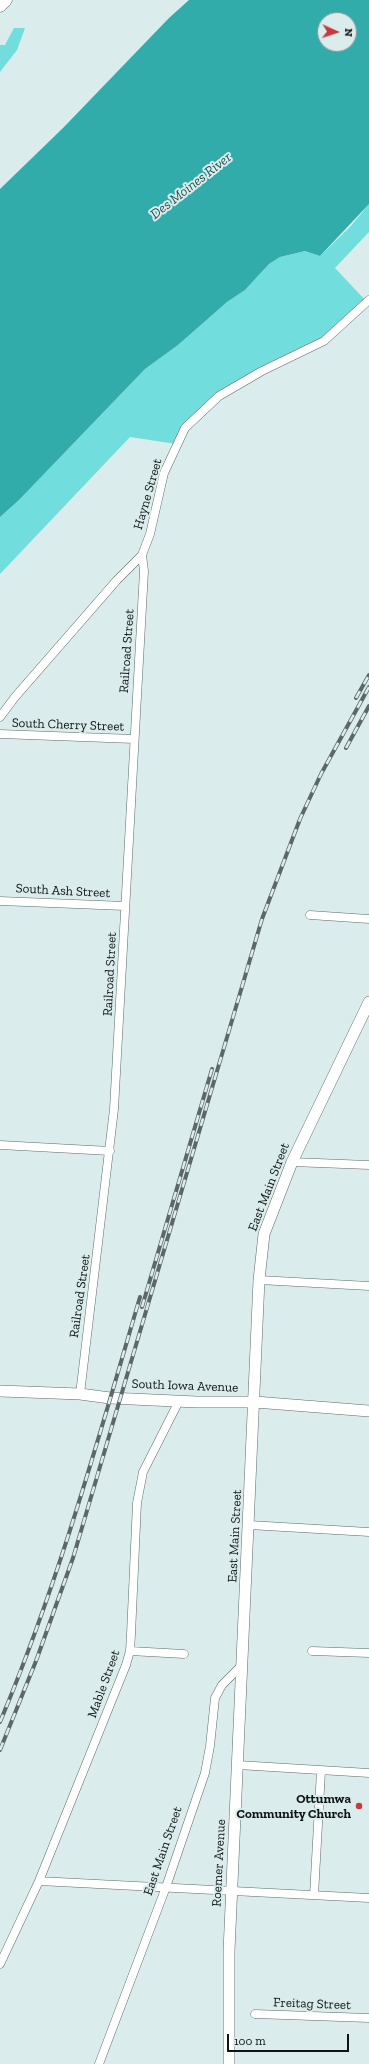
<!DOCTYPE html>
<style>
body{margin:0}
#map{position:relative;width:369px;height:2064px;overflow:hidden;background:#dbecec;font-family:"Zilla Slab",serif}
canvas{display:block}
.north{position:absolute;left:317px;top:12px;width:40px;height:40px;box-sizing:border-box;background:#dbecec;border:1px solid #899696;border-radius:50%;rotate:93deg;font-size:11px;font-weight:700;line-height:16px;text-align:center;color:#0e1414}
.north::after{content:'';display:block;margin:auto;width:14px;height:18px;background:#c8383d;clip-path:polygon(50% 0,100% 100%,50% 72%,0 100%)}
.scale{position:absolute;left:227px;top:2034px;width:122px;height:18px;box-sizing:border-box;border:2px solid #0e1414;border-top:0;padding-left:5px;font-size:12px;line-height:14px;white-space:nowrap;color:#0e1414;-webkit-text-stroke:3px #dbecec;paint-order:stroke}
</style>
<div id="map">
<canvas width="369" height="2064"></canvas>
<div class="north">N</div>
<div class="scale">100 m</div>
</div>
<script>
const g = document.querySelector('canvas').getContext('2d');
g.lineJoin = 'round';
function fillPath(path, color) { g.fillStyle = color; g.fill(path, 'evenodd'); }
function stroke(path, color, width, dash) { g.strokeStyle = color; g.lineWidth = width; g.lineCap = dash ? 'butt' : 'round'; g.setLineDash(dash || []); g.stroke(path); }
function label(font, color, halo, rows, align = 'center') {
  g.font = font + ' "Zilla Slab",serif'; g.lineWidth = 4; g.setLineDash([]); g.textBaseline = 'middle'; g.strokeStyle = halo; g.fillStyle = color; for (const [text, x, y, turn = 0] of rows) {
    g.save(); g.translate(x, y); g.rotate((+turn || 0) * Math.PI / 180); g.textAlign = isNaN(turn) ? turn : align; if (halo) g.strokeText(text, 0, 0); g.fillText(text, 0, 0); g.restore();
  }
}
fillPath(new Path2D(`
 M14,28H25L17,50L0,72V45H5Z
 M369,204V232L335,268L367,302C353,315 339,331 324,341C274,375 206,387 176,444L130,437L0,574V517L19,500L145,369L178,345L227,302L245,290L269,264L280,257L305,251L320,256L350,227Z`), '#71dddd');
fillPath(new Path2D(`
 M189,0H369V204L320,256L305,251L280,257L269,264L245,290L227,302L178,345L145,369L19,500L0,517V189L63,128L169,18ZM325,20H349V44H325Z`), '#32abab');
const minor = new Path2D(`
 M0,717L15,697L117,580L142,555L150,534L164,473L185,428L219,396L262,371L324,341L369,300
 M0,734L134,739
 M0,901L125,906
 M310,915L369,919
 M0,1145L110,1151
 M292,1162L369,1165
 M259,1280L369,1286
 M80,1394L114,1109L144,571L142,555
 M249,1525L369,1532
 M130,1651L184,1654
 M312,1651L369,1653
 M238,1765L369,1773
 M39,1881L369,1898
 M314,1895L321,1771
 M0,1964L39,1881L126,1665L130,1651L131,1634L137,1503L143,1472L179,1401
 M255,2014L369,2018
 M99,2064L166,1887L205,1773L210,1746L215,1698L222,1685L243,1664`);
const major = new Path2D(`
 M0,1391L80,1394L110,1398L197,1402H255L369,1411
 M229,2064V1951L259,1280L264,1234L292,1162L369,1002`);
const highway = new Path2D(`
 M0,6L6,0`);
stroke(minor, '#5c6a6a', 9);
stroke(major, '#5c6a6a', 12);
stroke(highway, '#5c6a6a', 13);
stroke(minor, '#fff', 8);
stroke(major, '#fff', 11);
stroke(highway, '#fff', 12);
const rail = new Path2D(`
 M356,698L369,675
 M346,748L369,706
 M142,1307L212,1069
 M0,1722C58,1584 98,1440 140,1297
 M0,1750L36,1661L73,1558L262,919L300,819L321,774L369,687`);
stroke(rail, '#5d6767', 4);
stroke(rail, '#dbecec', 2.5, [8]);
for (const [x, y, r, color] of [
 [359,1806,4,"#c8383d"]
]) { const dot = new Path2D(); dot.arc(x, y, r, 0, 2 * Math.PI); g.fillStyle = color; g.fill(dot); stroke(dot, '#dbecec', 1.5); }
label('13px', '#0e1414', '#dbecec', [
 ["Hayne Street",148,494,-74],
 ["Railroad Street",127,651,-86],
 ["South Cherry Street",68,725,2],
 ["South Ash Street",63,891,3],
 ["Railroad Street",110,974,-87],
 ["East Main Street",269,1187,-69],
 ["Railroad Street",80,1296,-82],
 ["South Iowa Avenue",185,1386,2],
 ["East Main Street",235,1536,-87],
 ["Mable Street",104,1684,-70],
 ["East Main Street",163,1851,-71],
 ["Roemer Avenue",219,1863,-87],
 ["Freitag Street",312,2004,2]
]);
label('bold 13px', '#0e1414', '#dbecec', [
 ["Ottumwa",351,1799],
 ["Community Church",351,1814]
], 'right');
label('italic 14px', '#1f5151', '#dbecec', [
 ["Des Moines River",191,186,-38]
]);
</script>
